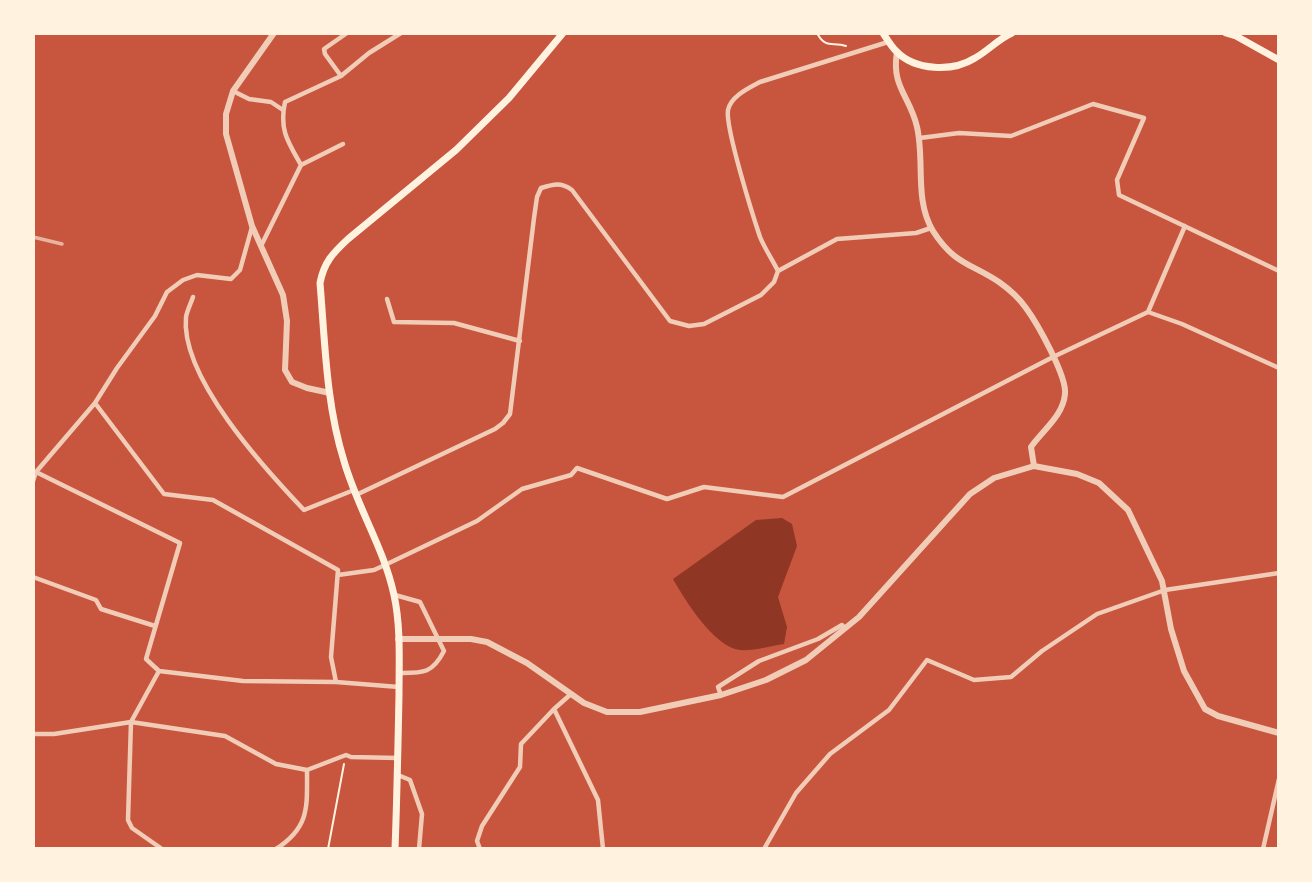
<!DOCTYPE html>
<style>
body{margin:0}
#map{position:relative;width:1312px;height:882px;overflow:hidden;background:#c8553d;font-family:"Public Sans",sans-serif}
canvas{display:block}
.frame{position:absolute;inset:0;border:35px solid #fff3e0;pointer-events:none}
</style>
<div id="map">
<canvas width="1312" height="882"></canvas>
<div class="frame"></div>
</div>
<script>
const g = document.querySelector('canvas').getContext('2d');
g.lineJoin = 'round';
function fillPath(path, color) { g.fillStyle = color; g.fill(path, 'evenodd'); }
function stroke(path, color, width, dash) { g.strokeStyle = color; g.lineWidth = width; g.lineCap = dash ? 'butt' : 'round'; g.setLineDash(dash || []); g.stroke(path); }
fillPath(new Path2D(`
 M782,518L792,524L797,546L778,597L787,627L784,644C770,646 754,651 740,650C714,647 685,600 673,579L756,520Z`), '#8f3625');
stroke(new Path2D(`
 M817,33C826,50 833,41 846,46
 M328,849L344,764`), '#fff3e0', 2);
stroke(new Path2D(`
 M341,76L325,54L324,49L347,33
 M233,91L249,99L271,102L283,110
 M920,138L959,133L1011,136L1093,104L1144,118L1117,180L1119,195L1279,271
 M301,165C288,142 279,130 285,102L341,76L369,53L401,33
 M261,246L301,165L343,144
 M778,271L837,239L916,233L931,228
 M193,297C191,303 187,311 186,317C180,377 265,469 304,510L354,490
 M387,299L394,322L454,323L520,341
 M1148,312L1185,226
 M95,403L164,494L213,500L338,570L331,657L336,682
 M36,472L180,543L146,659L159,671L243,681L336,682L399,687
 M33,481L36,472L95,403L117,368L155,316L167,292L183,280L197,275L231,279L240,270L252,227
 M356,495L495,429L503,423L510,414L534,218L537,197L541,188C554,184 561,182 572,190L670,321L689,326L704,324L761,295L774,282L778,271C772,259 765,249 760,237C753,216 725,127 728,110C731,96 749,88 760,82L888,42
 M338,575L374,570L385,565L477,521L522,489L571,475L577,468L667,499L704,487L783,497L1053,357L1148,312L1182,324L1279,368
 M33,577L96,600L101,609L155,626
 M395,595L420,602L444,651C432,674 423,673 399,673
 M159,671L131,722L128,820L132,828L162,849
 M571,694L554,709L598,800L603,849
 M721,695L718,687L759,661L818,639L842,625L845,628
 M33,734H54L131,722L225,736L276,764L307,770L346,755L351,757L398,758
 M398,775L410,780L422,814L419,849
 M276,849C310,827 307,807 307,770
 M480,849L477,841L482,826L520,767L521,744L554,709
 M764,849L796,793L830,754L889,710L927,660L974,680L1011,677L1042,651L1097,614L1165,590L1279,573
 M1263,849L1279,779`), '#f1ccb7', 4.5);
stroke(new Path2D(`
 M274,33L233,91L226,114V134L252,226L283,295L287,321L285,370L292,382L307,388L330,393
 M897,52C891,87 910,96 917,127C925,161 914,200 933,231C954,264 970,263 999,282C1009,289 1019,298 1026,308C1037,323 1067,376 1065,394C1063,416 1043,430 1031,447L1034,466
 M398,639H471L487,642L527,663L584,703L607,712H640L721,695L766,680L806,660L859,617L970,494L994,478L1034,466L1077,474L1099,483L1128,510L1162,581L1171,629L1184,671L1205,709L1218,716L1279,733`), '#f1ccb7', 6);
stroke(new Path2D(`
 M883,33C887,39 891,46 896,51C915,71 953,72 975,58C988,51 998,39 1012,33
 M1226,33L1236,36L1279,60
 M395,849C397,798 398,746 399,695C399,662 401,627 394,595C384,548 357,507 344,461C326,404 325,342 320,283C324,262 333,253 348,239L456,150L509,98L563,33`), '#fff3e0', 7);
stroke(new Path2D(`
 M33,237L62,244`), '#e9b49f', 3.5);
</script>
